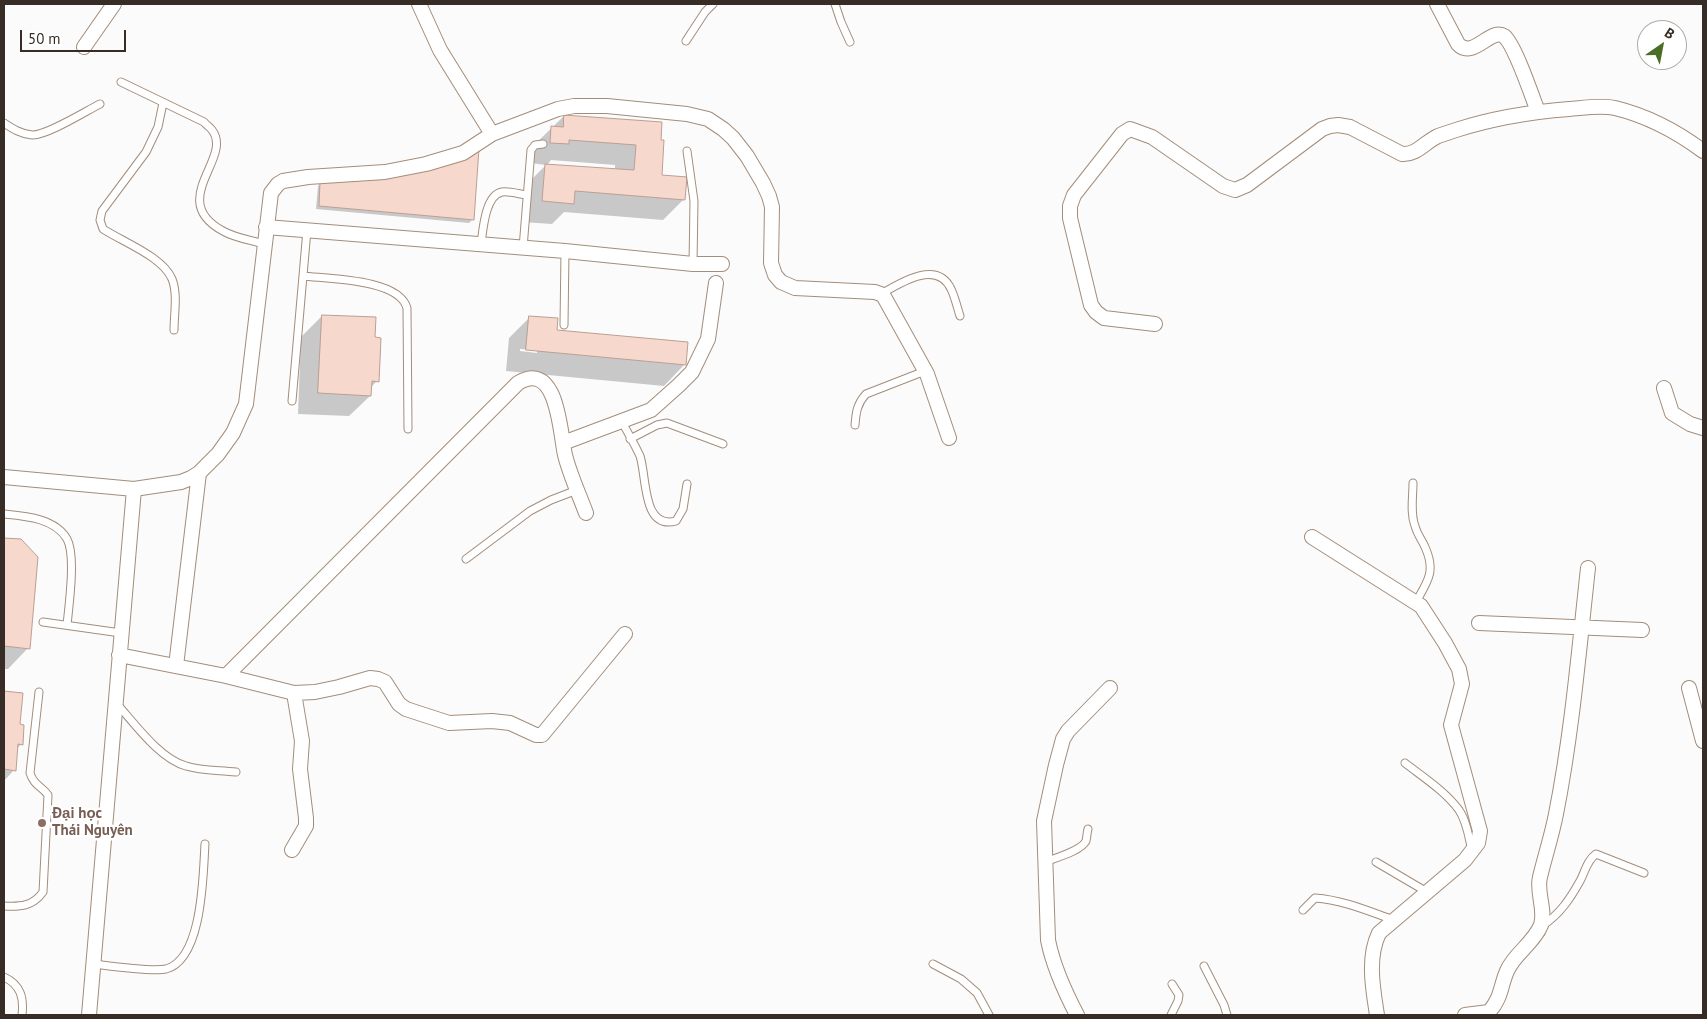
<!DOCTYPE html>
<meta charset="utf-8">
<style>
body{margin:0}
#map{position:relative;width:1707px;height:1019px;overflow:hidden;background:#fbfbfb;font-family:"PT Sans",sans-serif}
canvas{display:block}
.frame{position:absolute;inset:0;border:5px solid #372d26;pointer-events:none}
.north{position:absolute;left:1637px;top:20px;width:50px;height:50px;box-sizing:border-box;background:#fff;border:1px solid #afaba8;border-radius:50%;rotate:33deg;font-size:14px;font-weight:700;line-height:20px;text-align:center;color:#372d26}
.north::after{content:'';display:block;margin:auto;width:18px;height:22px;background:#4b6e27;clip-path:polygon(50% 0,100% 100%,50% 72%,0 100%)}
.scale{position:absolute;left:20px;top:30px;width:106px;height:22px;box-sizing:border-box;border:2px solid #372d26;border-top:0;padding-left:6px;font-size:15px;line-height:18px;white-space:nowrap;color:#372d26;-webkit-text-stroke:4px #fff;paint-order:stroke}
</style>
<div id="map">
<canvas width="1707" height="1019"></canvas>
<div class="frame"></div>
<div class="north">B</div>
<div class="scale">50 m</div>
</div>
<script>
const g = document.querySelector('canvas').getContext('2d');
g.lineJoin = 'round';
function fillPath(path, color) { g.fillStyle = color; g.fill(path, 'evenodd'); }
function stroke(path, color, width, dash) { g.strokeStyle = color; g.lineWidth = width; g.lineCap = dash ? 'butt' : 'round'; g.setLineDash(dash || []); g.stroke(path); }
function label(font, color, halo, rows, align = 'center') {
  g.font = font + ' "PT Sans",sans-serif'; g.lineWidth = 5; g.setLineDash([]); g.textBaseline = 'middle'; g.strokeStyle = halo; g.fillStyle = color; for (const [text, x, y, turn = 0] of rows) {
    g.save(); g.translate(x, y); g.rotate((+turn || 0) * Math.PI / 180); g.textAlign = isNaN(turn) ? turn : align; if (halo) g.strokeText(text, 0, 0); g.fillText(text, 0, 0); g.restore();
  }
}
fillPath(new Path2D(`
 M564,116L661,124V177L684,199L663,220L564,212L552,224L522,222L525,186L546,165L530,163L531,148ZM551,160L615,165V170L547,165Z
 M321,183L472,220L469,223L316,209L318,186Z
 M322,316L373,338L377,381L370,388V396L349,416L298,414L301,337Z
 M530,317L556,332L684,365L664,386L506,371L509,338ZM520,349L537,350V353L520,351Z
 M4,539L20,540L28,648L8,669H4Z
 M4,692L22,694L19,726L21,744L16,750L14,770L4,781Z`), '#0003');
const building = new Path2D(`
 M564,115L662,122L661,140H664L662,175L687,177L685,200L575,191L574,204L542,201L545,164L634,170L636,145L569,140V144L550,143L551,126L563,127Z
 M479,149L474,220L319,206L320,182Z
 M322,315L376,317L375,337L381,338L379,382L372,381L371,396L318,393Z
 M529,316L558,318L557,330L688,342L686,365L526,350Z
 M4,538L21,539L38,557L30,649L4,646Z
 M4,691L23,693L20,724L24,725L23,745L18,744L16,771L4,769Z`);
fillPath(building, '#f7d8cc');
stroke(building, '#bb9e93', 1);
const service = new Path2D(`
 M835,4L841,22L850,42
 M686,41L705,12L713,4
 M121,82L204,122C206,125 210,127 212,130C234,158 166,200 223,231C235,238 251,240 264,244
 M163,103L158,127L146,152L102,211L100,220L103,229C123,242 163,257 172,279C178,294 174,314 174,330
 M4,123C13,129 21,134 32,135C46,136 86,111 100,104
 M687,151L694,201L693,264
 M481,244C483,230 485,195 502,192C509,191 519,194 526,195
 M523,248L531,150L535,145L543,144
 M303,276C329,279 399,279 407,308L408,429
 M881,294C900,283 937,259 951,289C955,297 957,307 960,316
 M564,325L565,251
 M292,401L307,230
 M622,422C628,433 635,445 640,456C647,477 642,530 676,521L683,509L687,484
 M855,425C856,412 857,404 866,394L925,371
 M630,439L657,425L667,423L723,444
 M1413,483C1413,497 1410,513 1415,526C1417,534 1422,540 1425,547C1436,571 1428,581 1416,602
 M4,514C25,516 55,518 67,539C76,555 69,605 67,625
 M466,559L530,511L551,500L577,490
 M43,622L121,633
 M117,704C135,724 160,759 186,766C202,771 220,770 236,772
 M1405,763C1423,777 1445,791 1459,810C1467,822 1469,838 1472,851
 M1045,862C1055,858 1081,851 1086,841C1087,837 1087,832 1088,829
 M1376,862L1427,892
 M4,906C21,907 33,906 43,892L48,795C42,786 34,786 30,773L39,692
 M1303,910L1315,898C1343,900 1368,911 1394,920
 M1542,926C1560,914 1570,899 1580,881C1585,872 1587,860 1596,854L1644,873
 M94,964C110,966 152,972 166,969C203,959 203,874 205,844
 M933,964L961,979L977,993L989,1015
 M1204,966L1224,1005L1227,1015
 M4,977C21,985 24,998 22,1015
 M1171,1015L1178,1001L1179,995L1172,984`);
const minor = new Path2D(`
 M419,4L440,50L492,134
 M1437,4L1458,44C1473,60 1491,27 1504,36C1515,45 1532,96 1538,112
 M84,47L114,4
 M266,227L565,251L693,264H722
 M1155,324L1104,318L1096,312L1091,305L1070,218V206L1074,195L1122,134L1130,129L1152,137L1223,186L1235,190L1247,185L1322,129L1330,126L1338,125L1350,127L1402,154C1417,155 1425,142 1438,136C1444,134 1450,132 1456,130C1493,118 1530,112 1569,109C1583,108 1600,105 1615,108C1648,116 1676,131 1703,151
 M1664,388L1672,413L1690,424L1703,428
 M563,443L651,410L679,385L692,372L708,339L716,283
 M4,477L134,489L89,1015
 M134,489L181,482L191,478L199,473L218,454L233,433L246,404L271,193L278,184L283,181L308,177L385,172L426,164L463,153L492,134L558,109L574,106H607L687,114L708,119L723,129L733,138L747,156L763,183L769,196L772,207L771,263L775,275L781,282L795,288L875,292L883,295L927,374L949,438
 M1312,537L1421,606L1445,643L1459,669L1462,684L1451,725L1480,831L1478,843L1465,860L1379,933C1367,958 1373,989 1377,1015
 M1479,623L1642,630
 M119,655L226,676L294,693L315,692L339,687L370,678L378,679L385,682L399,704L406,709L449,723L492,721L510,723L536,735H542L625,634
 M176,666L199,473
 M226,676L518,383C558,359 560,433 565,455C570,475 579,494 586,513
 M1689,688L1703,741
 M292,850L306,826V818L300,769L302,741L294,693
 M1077,1015C1065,992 1053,966 1048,940L1044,821L1056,765L1063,739L1068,731L1110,688
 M1465,1015L1489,1012C1502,997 1500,987 1507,971C1514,954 1534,943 1541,925C1546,909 1536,893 1540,877C1545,856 1552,835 1556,814C1572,733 1579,650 1588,568`);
stroke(service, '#a48d7a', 9);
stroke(minor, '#a48d7a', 16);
stroke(service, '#fff', 7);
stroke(minor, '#fff', 14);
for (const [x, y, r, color] of [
 [42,823,5,"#8d6e63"]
]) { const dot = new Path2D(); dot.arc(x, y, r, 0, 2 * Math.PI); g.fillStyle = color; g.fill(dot); stroke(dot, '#fff', 2); }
label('bold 15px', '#785e54', '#fff', [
 ["Đại học",52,814],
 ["Thái Nguyên",52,831]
], 'left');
</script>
